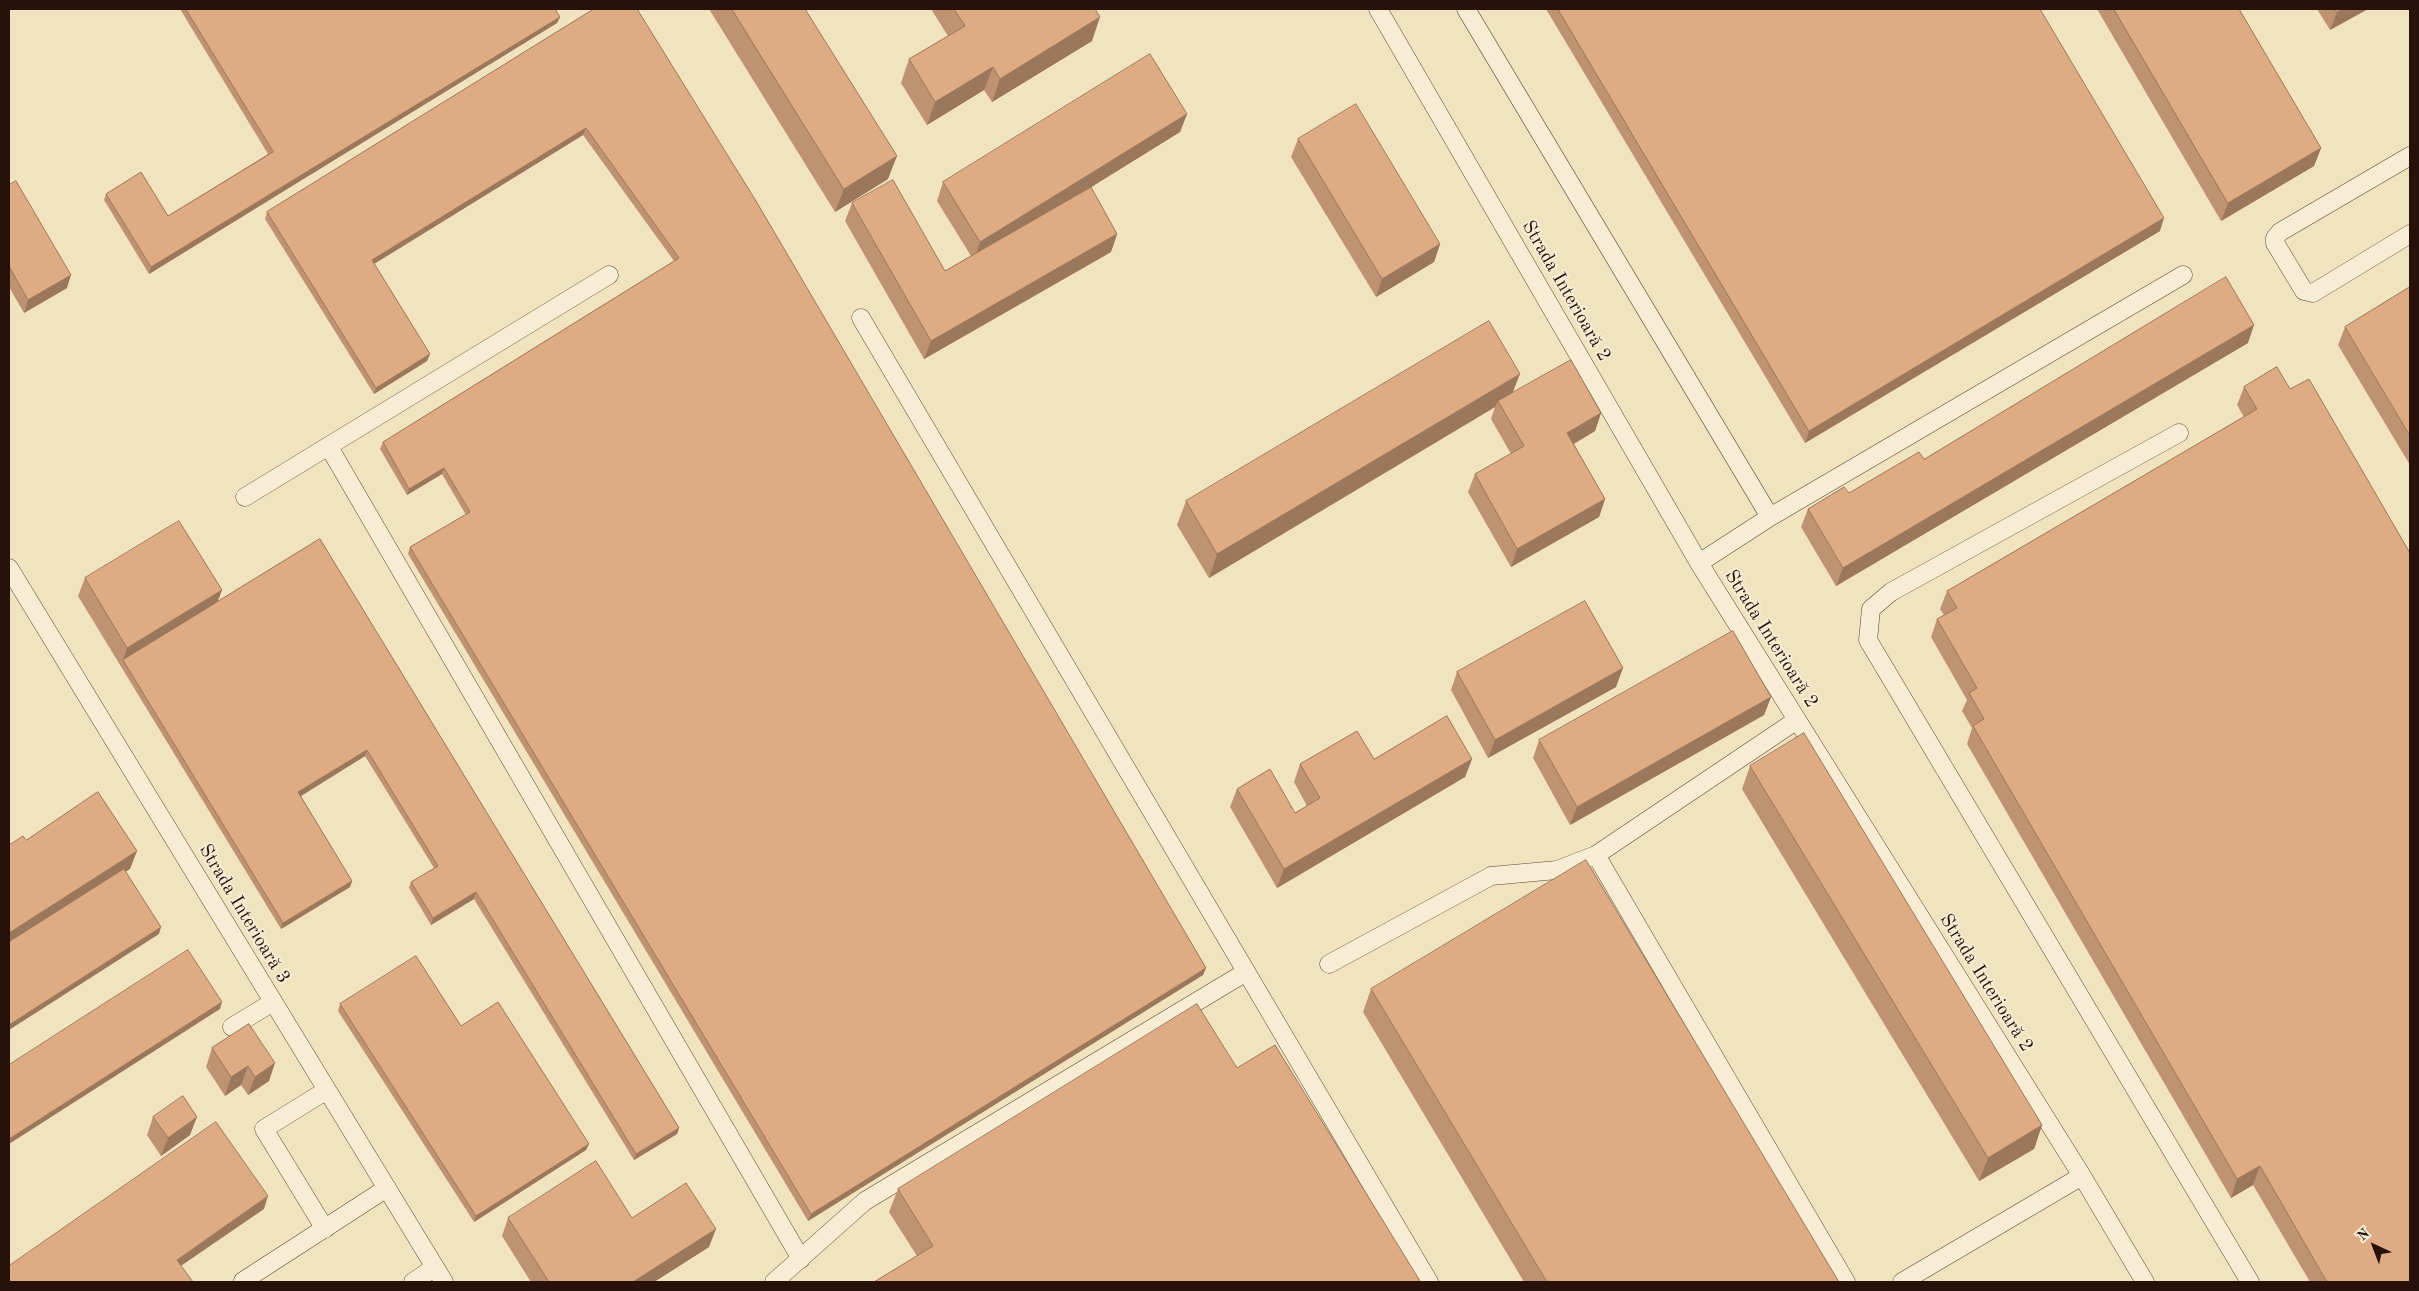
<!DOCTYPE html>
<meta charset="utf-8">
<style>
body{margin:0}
#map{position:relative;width:2419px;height:1291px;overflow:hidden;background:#f2e3bf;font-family:"Old Standard TT",serif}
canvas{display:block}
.frame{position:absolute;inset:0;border:10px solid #271109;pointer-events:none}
.north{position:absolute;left:2349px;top:1221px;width:50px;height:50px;-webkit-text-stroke:4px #f7edd5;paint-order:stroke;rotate:317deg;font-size:14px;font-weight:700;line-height:20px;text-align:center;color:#271109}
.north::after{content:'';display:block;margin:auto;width:18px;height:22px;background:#271109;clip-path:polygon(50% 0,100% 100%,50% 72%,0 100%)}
</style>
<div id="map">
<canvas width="2419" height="1291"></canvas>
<div class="frame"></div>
<div class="north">N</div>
</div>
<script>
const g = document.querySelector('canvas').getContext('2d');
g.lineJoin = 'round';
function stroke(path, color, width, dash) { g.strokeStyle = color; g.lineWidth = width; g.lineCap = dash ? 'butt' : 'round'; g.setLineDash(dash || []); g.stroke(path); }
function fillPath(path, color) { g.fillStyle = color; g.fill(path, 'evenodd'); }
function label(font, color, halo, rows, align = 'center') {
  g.font = font + ' "Old Standard TT",serif'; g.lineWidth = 4; g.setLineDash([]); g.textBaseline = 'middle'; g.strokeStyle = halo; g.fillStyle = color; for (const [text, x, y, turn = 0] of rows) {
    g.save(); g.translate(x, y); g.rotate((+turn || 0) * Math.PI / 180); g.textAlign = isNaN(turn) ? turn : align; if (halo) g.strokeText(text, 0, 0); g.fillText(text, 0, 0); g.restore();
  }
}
const lane = new Path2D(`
 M1378,9L1699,563L2082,1176L2145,1282
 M1466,9L1770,517
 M2410,156L2280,232L2275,238V243L2304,291L2313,293L2410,234
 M861,318L1429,1282
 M2179,433L1891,592L1871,609L1868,640L2250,1282
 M329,447L801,1259
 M245,497L609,275
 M1699,563L1770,517L2183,275
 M9,568L444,1282
 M1596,855L1846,1282
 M1329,964L1491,876L1557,870L1596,855L1797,720
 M232,1027L273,1002
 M325,1229L264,1129L327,1090
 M243,1281L387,1188
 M413,1282L435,1267
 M774,1282L865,1201L1246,972
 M1902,1282L2082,1176`);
stroke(lane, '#5a4636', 19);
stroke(lane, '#f7edd5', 18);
fillPath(new Path2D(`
 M180,9H555L560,17L557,23L149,274L104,200L106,194L168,216L268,154Z
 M594,9L1206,968L1203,975L808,1221L408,554L410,547L466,515L442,474L407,495L380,449L383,442L674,261L583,135L374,264L430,354L427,361L374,394L265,219L267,212Z
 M709,9H805L888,179L835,212Z
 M931,9H1095L1092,41L992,102L984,90L927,125L901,83L909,59L948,36Z
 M1546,9H2040L2160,231L1805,443Z
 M2097,9H2239L2321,148L2314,166L2221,221Z
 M2317,9H2368L2330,30Z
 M1187,114L1180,132L1089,188L1117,234L1111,252L924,359L845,221L852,203L945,271L971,256L937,201L943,182Z
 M1298,139L1440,244L1434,262L1376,297L1291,157Z
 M9,185L67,288L24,313L9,287Z
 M2410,287V465L2338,345L2345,327Z
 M2248,343L1836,586L1801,527L1808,509L1849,493L1924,459Z
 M2277,367L2410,1282H2310L2253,1185L2231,1198L1967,744L1972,728L1962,711L1967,700L1931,637L1937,619L1944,615L1940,609L1947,591L2244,417L2237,405L2244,387Z
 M1513,392L1601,413L1595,431L1574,444L1605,499L1599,517L1511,567L1468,492L1475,474L1511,454L1491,419L1495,407L1209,578L1177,525L1186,501Z
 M320,539L679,1128L677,1134L634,1160L474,899L431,925L409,888L411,882L434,868L365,756L301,796L352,881L350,887L281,929L78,596L85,578L217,602Z
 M1457,672L1616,687L1488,758L1451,690Z
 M1771,697L1764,715L1570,825L1533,758L1539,740Z
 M1374,759H1472L1465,777L1277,888L1230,807L1237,789L1295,813L1307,806L1294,782L1300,764Z
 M1750,766L2042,1125L2034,1149L1979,1181L1742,789Z
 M1371,989L1839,1282H1524L1363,1012Z
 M340,1004L461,1026L586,1150L474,1222L338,1011Z
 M249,1024L269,1081L248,1095L241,1085L225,1096L206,1067L212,1048Z
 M1237,1068L1420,1281V1282H874L917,1256L889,1212L898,1189Z
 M153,1117L190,1135L161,1156L147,1135Z
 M508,1218H632L709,1247L654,1282H531L502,1236Z`), '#bf9371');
fillPath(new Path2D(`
 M2343,9H2368L2330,30L2337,12Z
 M560,17L557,23L149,274L151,267Z
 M1100,17L1092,41L992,102L1000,79Z
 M993,67L984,90L927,125L935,102Z
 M1187,114L1180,132L974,260L980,242Z
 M586,128L583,135L369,267L372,260Z
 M2321,148L2314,166L2221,221L2228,203Z
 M897,156L888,179L835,212L844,189Z
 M2164,218L2160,231L1805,443L1809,431Z
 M1117,234L1111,252L924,359L931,341Z
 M1440,244L1434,262L1376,297L1382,279Z
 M71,275L67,288L24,313L28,300Z
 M2254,325L2248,343L1836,586L1843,568Z
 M430,354L427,361L374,394L376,388Z
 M1520,374L1511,397L1498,401L1495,407L1209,578L1217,554Z
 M1601,413L1595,431L1561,451L1567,433Z
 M444,468L442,474L407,495L409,489Z
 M1605,499L1599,517L1511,567L1517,549Z
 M222,590L215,609L123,660L127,648Z
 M1623,668L1616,687L1488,758L1495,740Z
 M1771,697L1764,715L1570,825L1577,807Z
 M367,750L365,756L296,799L298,792Z
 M1472,759L1465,777L1277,888L1284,869Z
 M137,851L130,869L9,947V933Z
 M352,881L350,887L281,929L283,923Z
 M476,892L474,899L431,925L433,918Z
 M161,927L159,934L9,1030V1025Z
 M1206,968L1203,975L808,1221L811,1214Z
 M222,1002L220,1009L9,1144V1139Z
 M275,1063L269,1081L248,1095L255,1077Z
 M248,1066L241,1085L225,1096L231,1077Z
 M197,1117L190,1135L161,1156L168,1138Z
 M2042,1125L2034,1149L1979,1181L1988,1158Z
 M679,1128L677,1134L634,1160L636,1154Z
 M589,1144L586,1150L474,1222L476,1216Z
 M2260,1166L2253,1185L2231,1198L2237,1179Z
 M268,1196L264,1209L172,1272L177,1260Z
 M716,1229L709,1247L654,1282H633Z`), '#9b785c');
const building = new Path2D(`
 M186,9H555L560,17L151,267L106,194L141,172L168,216L273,152Z
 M594,9H637L756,201L1206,968L811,1214L410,547L470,512L444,468L409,489L383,442L679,258L586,128L372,260L430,354L376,388L267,212Z
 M732,9H805L897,156L844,189Z
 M954,9H1095L1100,17L1000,79L993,67L935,102L909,59L965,26Z
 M1558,9H2040L2164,218L1809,431Z
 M2114,9H2239L2321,148L2228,203Z
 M2334,9H2343L2337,12Z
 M1150,54L1187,114L980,242L943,182Z
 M1356,104L1440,244L1382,279L1298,139Z
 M893,180L945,271L1091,187L1117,234L931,341L852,203Z
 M16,181L71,275L28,300L9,266V185Z
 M2226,277L2254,325L1843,568L1808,509L1844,487L1849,493L1919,452L1924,459Z
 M2410,287V436L2345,327Z
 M1489,321L1520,374L1217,554L1186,501Z
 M1571,360L1601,413L1567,433L1605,499L1517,549L1475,474L1524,446L1498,401Z
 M2277,367L2290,389L2309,379L2410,553V1282H2327L2260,1166L2237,1179L1973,726L1984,719L1969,693L1977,688L1937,619L1957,608L1947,591L2257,409L2244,387Z
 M179,521L222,590L127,648L85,578Z
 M320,539L679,1128L636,1154L476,892L433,918L411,882L438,866L367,750L298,792L352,881L283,923L123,660Z
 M1585,601L1623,668L1495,740L1457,672Z
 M1733,631L1771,697L1577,807L1539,740Z
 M1447,716L1472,759L1284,869L1237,789L1270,769L1295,813L1320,798L1300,764L1357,731L1374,759Z
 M1804,733L2042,1125L1988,1158L1750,766Z
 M98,792L137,851L9,933V845L23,836L26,840Z
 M1586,860L1839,1282H1547L1371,989Z
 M124,869L161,927L9,1025V942Z
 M188,950L222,1002L9,1139V1065Z
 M416,956L461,1026L498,1002L589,1144L476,1216L340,1004Z
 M1197,1004L1237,1068L1275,1045L1420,1281L1419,1282H874L933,1246L898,1189Z
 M249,1024L275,1063L255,1077L248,1066L231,1077L212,1048Z
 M183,1096L197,1117L168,1138L153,1117Z
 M216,1122L268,1196L177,1260L193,1282H9V1266Z
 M596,1161L632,1218L686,1183L716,1229L633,1282H549L508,1218Z`);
fillPath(building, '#deab83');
stroke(building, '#9b785c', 1);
label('19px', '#271109', '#f7edd5', [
 ["Strada Interioară 2",1566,291,60],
 ["Strada Interioară 2",1771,639,58],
 ["Strada Interioară 3",244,914,59],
 ["Strada Interioară 2",1986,983,58]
]);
</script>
